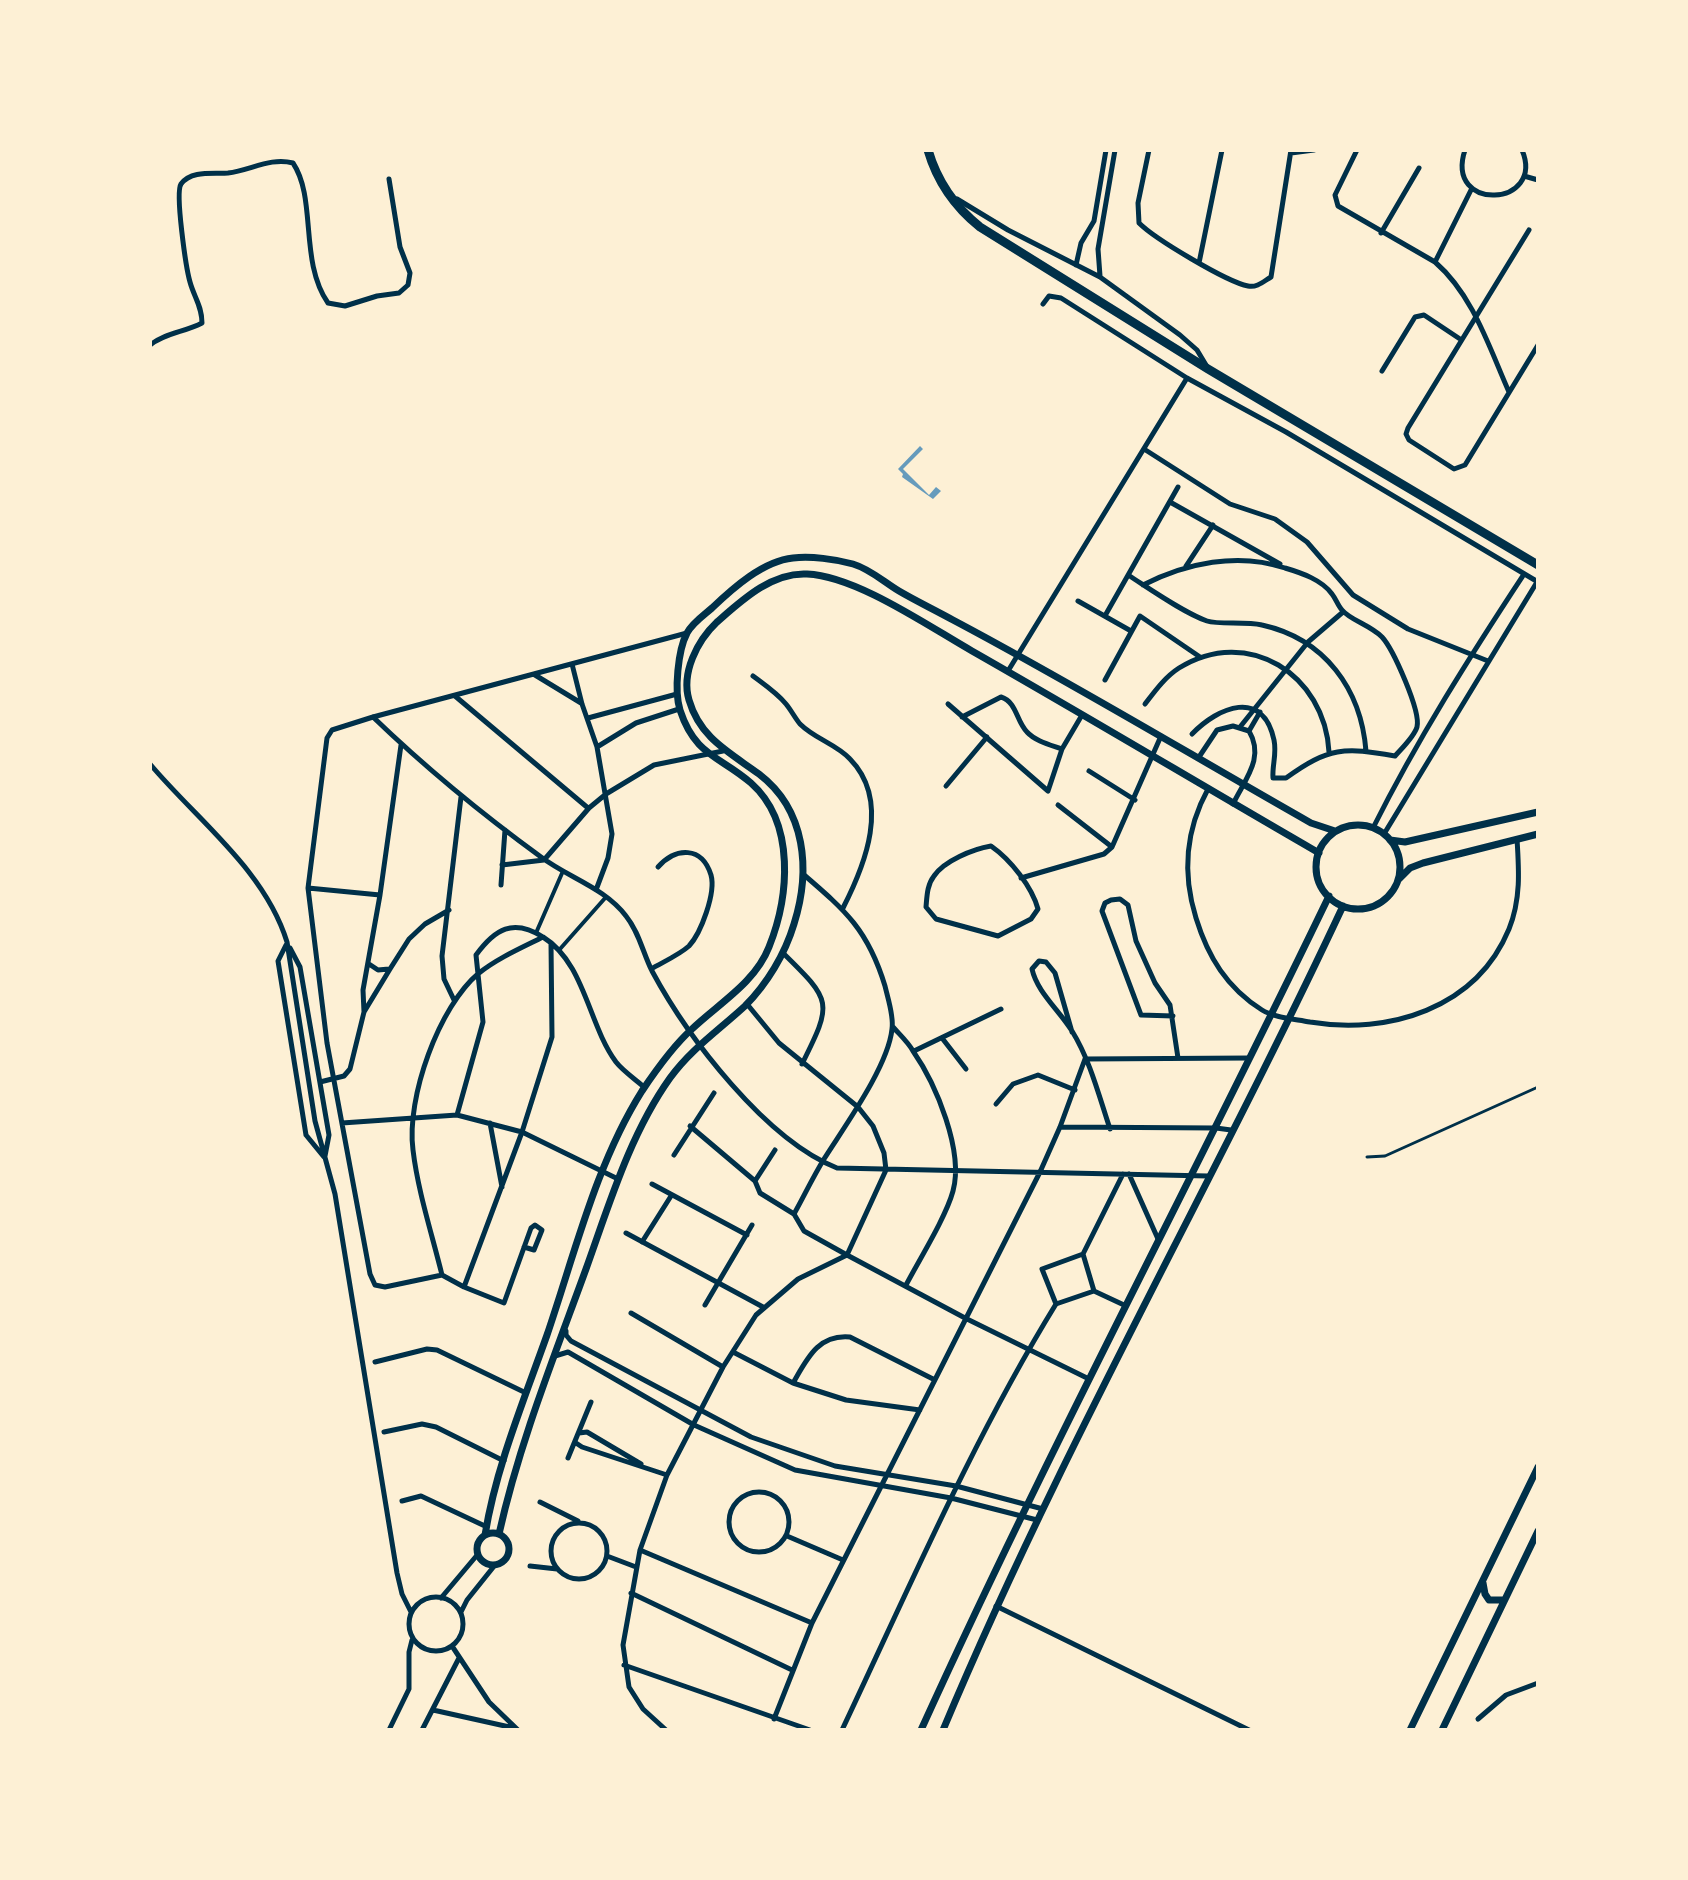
<!DOCTYPE html>
<style>
body{margin:0}
#map{position:relative;width:1688px;height:1880px;overflow:hidden;background:#fdf0d5;font-family:Poppins,sans-serif}
canvas{display:block}
.frame{position:absolute;inset:0;border:152px solid #fdf0d5;pointer-events:none}
</style>
<div id="map">
<canvas width="1688" height="1880"></canvas>
<div class="frame"></div>
</div>
<script>
const g = document.querySelector('canvas').getContext('2d');
g.lineJoin = 'round';
function fillPath(path, color) { g.fillStyle = color; g.fill(path, 'evenodd'); }
function stroke(path, color, width, dash) { g.strokeStyle = color; g.lineWidth = width; g.lineCap = dash ? 'butt' : 'round'; g.setLineDash(dash || []); g.stroke(path); }
fillPath(new Path2D(`
 M920,446L923,449L903,469L929,495L936,487L941,491L933,499L902,477L903,474L898,469Z`), '#669bbc');
stroke(new Path2D(`
 M1367,1157L1385,1156L1538,1087`), '#003049', 3);
stroke(new Path2D(`
 M536,933L563,871
 M560,949L606,897`), '#003049', 4);
stroke(new Path2D(`
 M1149,150L1138,203L1139,223C1155,239 1227,282 1248,286C1257,288 1264,281 1271,277L1291,150
 M1357,150L1335,195L1338,206L1435,262C1473,295 1489,347 1509,392
 M1465,150C1444,213 1546,207 1522,150
 M1291,153L1314,150
 M1524,176L1538,180
 M957,199L1008,230L1100,277L1180,335L1197,350L1206,365
 M1529,230L1408,428L1406,434L1409,440L1454,469L1465,465L1538,345
 M1381,233L1419,168
 M1435,262L1472,188
 M1199,263L1222,150
 M1076,265L1081,243L1094,221L1106,150
 M1100,276L1098,249L1115,150
 M1043,304L1049,296L1061,298L1187,378L1286,432L1538,582
 M150,345C165,333 185,332 202,323C202,306 194,297 190,282C186,268 175,193 181,184C191,170 213,174 228,173C251,170 271,157 293,163C317,199 299,261 328,303L345,306L377,296L399,293L408,285L410,273L400,247L389,179
 M1382,371L1415,317L1424,315L1460,339
 M1144,449L1230,504L1275,519L1307,542L1353,595L1408,629L1488,661
 M1170,502L1280,564
 M1186,566L1213,525
 M1128,575C1150,589 1184,613 1207,621C1219,625 1246,621 1262,625C1325,639 1361,689 1366,751
 M1143,585C1186,563 1238,552 1285,568C1302,573 1322,580 1332,594C1336,599 1338,606 1342,610C1350,620 1370,625 1382,637C1393,649 1421,711 1417,727C1414,737 1402,748 1395,756C1344,747 1329,747 1286,778H1273C1272,765 1277,754 1274,740C1263,688 1218,707 1192,734
 M1078,601L1131,631
 M1106,614L1178,487
 M572,664L582,704L597,747L612,834L608,858L596,890
 M1008,671L1187,378
 M535,675L581,703
 M753,676C765,685 777,693 786,704C791,710 795,718 800,724C815,739 836,744 850,759C891,801 865,865 843,908
 M1105,680L1140,616L1200,657
 M455,696L588,808
 M948,704L1048,791L1062,749L1082,715
 M1145,704C1155,691 1165,677 1179,668C1248,625 1325,675 1329,752
 M373,717C426,768 482,814 541,857C569,878 605,888 626,916C639,932 643,953 652,971C688,1038 766,1140 837,1168L1208,1176
 M962,717L1001,697C1017,702 1016,721 1027,732C1035,741 1051,745 1062,749
 M588,718L677,694
 M1240,727L1308,642L1343,612
 M1249,731L1260,712
 M597,747L636,723L679,709
 M1199,757L1217,730L1233,726L1249,731C1265,758 1245,779 1233,804
 M150,764C197,820 265,870 287,942L315,1121L335,1194L397,1573L402,1594L411,1612
 M1089,771L1135,800
 M946,786L987,737
 M1208,789C1185,831 1182,873 1196,918C1208,957 1227,988 1262,1010C1275,1018 1295,1019 1310,1022C1388,1035 1476,1009 1509,929C1521,899 1519,870 1517,839
 M1058,805L1112,847
 M1373,828C1417,740 1470,656 1524,574
 M1384,834L1537,582
 M991,846C1011,860 1032,887 1038,909L1031,919L998,936L936,919L926,907C927,896 927,885 934,876C944,861 973,849 991,846Z
 M502,865L544,860L589,808L606,794L654,765L723,751
 M1021,878L1104,854L1112,847L1161,736
 M501,885L505,830
 M308,888L380,895
 M286,945L278,961L306,1135L324,1157
 M290,948L300,967L329,1135L325,1156
 M783,953C832,1001 833,1002 802,1064
 M369,964L378,970L389,969
 M651,969C663,962 679,955 689,946C701,933 716,893 711,875C702,846 676,847 658,867
 M454,1000L444,979L442,956L461,797
 M747,1004L779,1043L858,1107L873,1126L884,1153L886,1170L847,1255
 M364,1012L363,990L380,895L401,745
 M1173,1016L1141,1015L1102,911L1105,903L1111,900L1120,899L1128,905L1136,941L1155,983L1170,1005L1178,1058
 M893,1027C900,1035 908,1042 913,1051C936,1084 964,1151 953,1191C946,1217 919,1260 906,1285
 M1072,1032L1055,973L1046,962L1039,961L1032,969C1037,992 1059,1010 1072,1031C1090,1060 1099,1096 1110,1129
 M942,1038L966,1069
 M914,1051L1001,1009
 M1085,1059L1250,1058
 M320,1082L344,1076L350,1069L364,1012L390,969L409,939L425,924L449,910
 M996,1104L1013,1084L1038,1075L1075,1090
 M457,1115L483,1022L476,955C495,929 513,918 543,937
 M342,1123L457,1115L522,1132L618,1179
 M490,1123L502,1187
 M690,1126L755,1181L760,1193L794,1214
 M1060,1127L1216,1128L1231,1130
 M674,1155L714,1093
 M1129,1174L1158,1239
 M755,1181L775,1150
 M652,1184L747,1235
 M794,1214C804,1196 813,1177 824,1159C844,1127 888,1067 892,1029C894,1016 888,999 885,986C868,930 846,911 803,874
 M794,1214L804,1231L847,1255L965,1318L1089,1379
 M626,1233L763,1307
 M642,1242L671,1196
 M524,1247L534,1250L542,1230L535,1225L531,1228L504,1303L464,1287L442,1275L385,1287L375,1285L370,1274L327,1043L308,888L327,738L332,730L373,717L687,633
 M1083,1254L1094,1291L1056,1304L1042,1269Z
 M1083,1254L1123,1174
 M442,1275C432,1234 418,1192 413,1150C406,1098 439,1006 479,973C498,958 521,948 543,937C585,963 588,1024 616,1062C623,1071 635,1079 644,1087
 M464,1287L522,1132L552,1037L551,943
 M1094,1291L1124,1305
 M705,1305L752,1225
 M631,1313L723,1367
 M566,1331V1335L571,1341L751,1437L835,1466L956,1486L1043,1509
 M733,1352L793,1383L846,1400L920,1410
 M555,1356L568,1352L694,1425L795,1470L951,1498L1037,1520
 M375,1362L427,1349L437,1350L526,1393
 M793,1383C807,1359 818,1334 850,1337L933,1379
 M384,1432L422,1424L436,1427L504,1461
 M579,1433L587,1432L641,1464
 M576,1443L582,1447L667,1475
 M568,1458L591,1402
 M729 1522a30 30 0 1 1 60 0a30 30 0 1 1-60 0Z
 M402,1501L421,1496L487,1527
 M540,1502L578,1521
 M551 1551a28 28 0 1 1 56 0a28 28 0 1 1-56 0Z
 M787,1536L843,1560
 M640,1550L812,1623
 M607,1556L636,1567
 M530,1566L557,1569
 M631,1593L792,1670
 M409 1624a27 27 0 1 1 54 0a27 27 0 1 1-54 0Z
 M441,1598L478,1554
 M996,1606L1249,1730
 M461,1612L467,1600L495,1565
 M452,1646L489,1702L518,1730
 M624,1665L810,1730
 M433,1710L514,1728
 M774,1719L812,1623L1040,1172L1060,1127L1085,1059
 M1478,1719L1506,1695L1538,1683
 M389,1730L409,1689V1652L412,1640
 M422,1730L459,1658
 M666,1730L643,1709L629,1687L623,1645L640,1550L667,1475L723,1367L756,1315L798,1279L847,1255
 M842,1730C910,1586 973,1439 1056,1304`), '#003049', 5);
stroke(new Path2D(`
 M1316 867a42 42 0 1 1 84 0a42 42 0 1 1-84 0Z
 M1390,840L1405,842L1538,812
 M1399,879L1410,868L1423,863L1538,834
 M477 1549a16 16 0 1 1 32 0a16 16 0 1 1-32 0Z
 M499,1534C519,1444 554,1357 586,1269C609,1205 630,1134 670,1078C691,1049 719,1030 745,1006C767,984 785,954 794,924C811,870 806,810 759,774C729,752 700,738 689,700C681,673 697,641 717,622C742,600 772,572 807,574C856,576 928,626 972,651C1088,717 1203,786 1319,853
 M485,1535C496,1467 524,1400 547,1335C575,1253 596,1164 642,1091C656,1070 673,1046 692,1029C718,1004 755,983 769,947C789,897 796,823 751,783C720,756 695,756 680,710C674,691 678,650 687,633C692,623 704,615 712,608C733,588 763,561 793,558C811,556 835,559 853,564C870,569 884,582 899,591C916,601 935,610 953,620C1074,684 1191,755 1311,823L1335,831
 M1483,1583L1485,1594L1489,1600H1504
 M921,1730C1049,1448 1195,1175 1329,896
 M943,1730C1061,1448 1214,1182 1343,906
 M1410,1730L1538,1467
 M1442,1730L1538,1531`), '#003049', 7);
stroke(new Path2D(`
 M928,150C937,181 955,207 980,227L1208,369L1538,565`), '#003049', 9);
</script>
